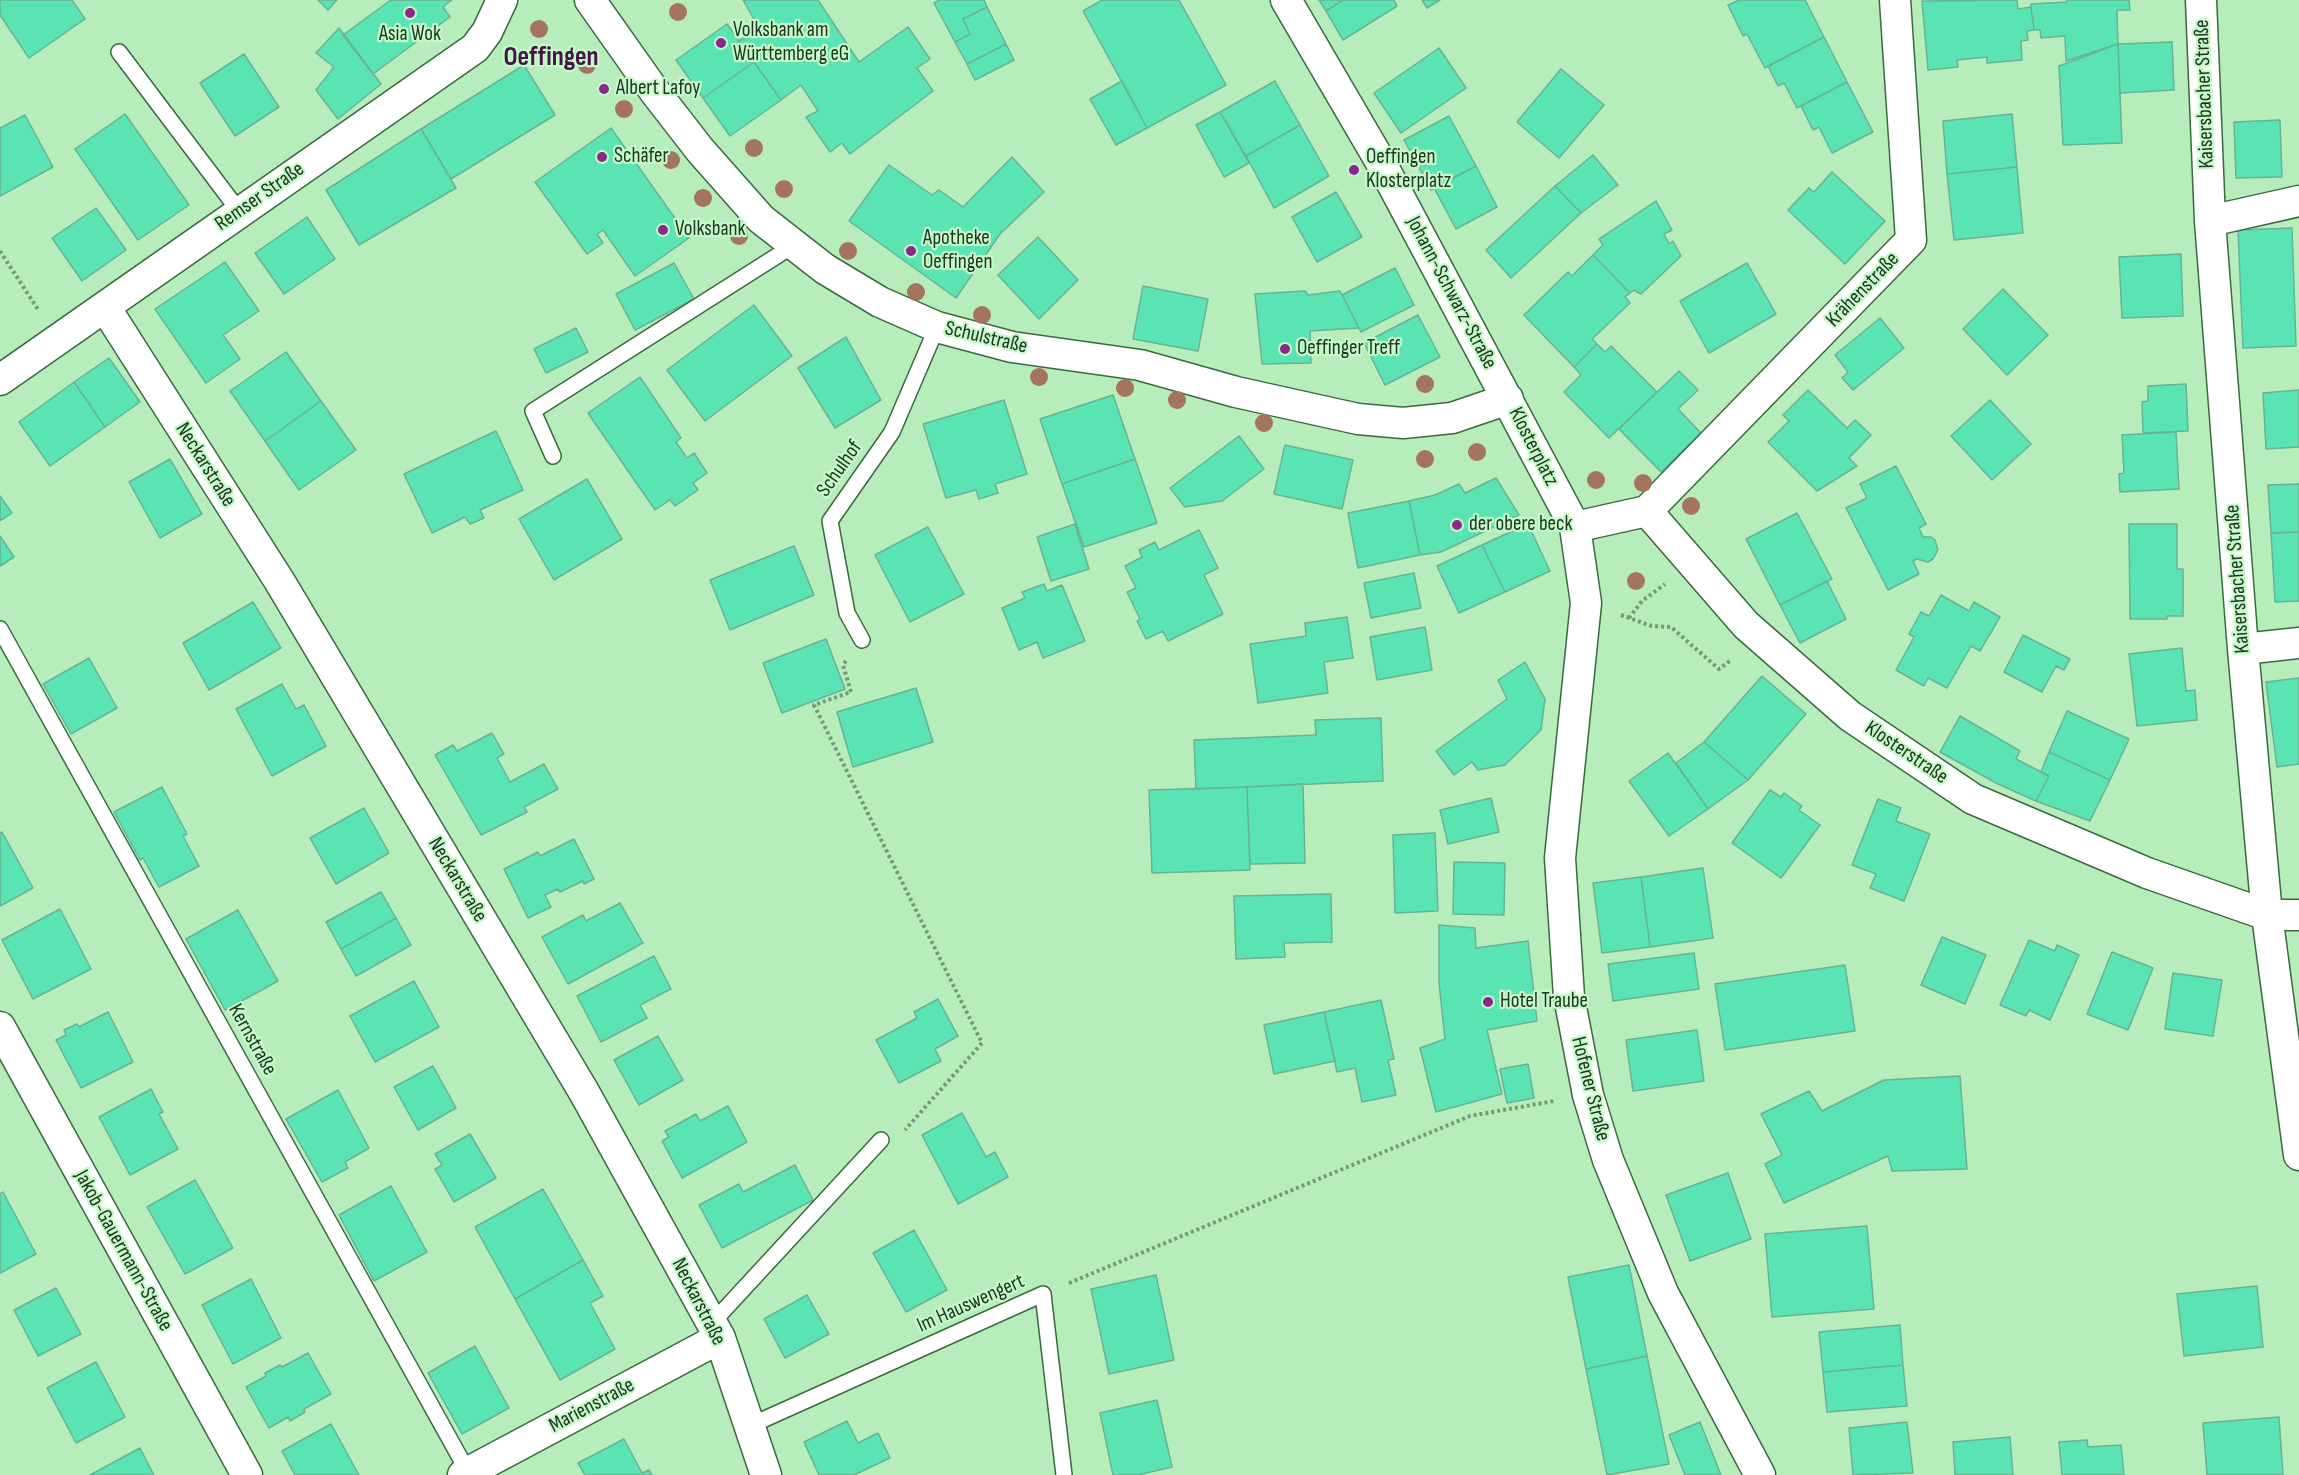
<!DOCTYPE html>
<meta charset="utf-8">
<style>
body{margin:0}
canvas{display:block;background:#b7edbb}
</style>
<canvas width="2299" height="1475"></canvas>
<script>
const g = document.querySelector('canvas').getContext('2d');
g.lineJoin = 'round';
function fillPath(path, color) { g.fillStyle = color; g.fill(path, 'evenodd'); }
function stroke(path, color, width, dash) { g.strokeStyle = color; g.lineWidth = width; g.lineCap = dash ? 'butt' : 'round'; g.setLineDash(dash || []); g.stroke(path); }
function label(font, color, halo, rows, align = 'center') {
  g.font = font + ' "Sofia Sans Condensed",sans-serif'; g.lineWidth = 4.5; g.setLineDash([]); g.textBaseline = 'middle'; g.strokeStyle = halo; g.fillStyle = color; for (const [text, x, y, turn = 0] of rows) {
    g.save(); g.translate(x, y); g.rotate((+turn || 0) * Math.PI / 180); g.textAlign = isNaN(turn) ? turn : align; if (halo) g.strokeText(text, 0, 0); g.fillText(text, 0, 0); g.restore();
  }
}
const building = new Path2D(`
 M0,0H72L85,19L29,58L0,15Z
 M318,0H337L328,10Z
 M391,0H452L443,7L450,17L373,74L343,35Z
 M818,0L859,62L908,27L930,59L917,68L933,91L850,154L842,143L830,152L806,117L818,111L801,85L781,100L739,41L759,28L743,0Z
 M939,0H984L987,7L963,19L970,34L955,42L934,3Z
 M1102,0H1179L1226,85L1147,128L1083,11Z
 M1319,0H1343L1326,11Z
 M1343,0H1394L1397,6L1343,40L1326,11Z
 M1422,0H1440L1427,8Z
 M1739,0H1805L1824,37L1765,68L1747,34L1743,36L1728,5Z
 M2017,0L2018,9L2031,7L2034,30L2027,31L2028,40L2021,41L2022,60L1987,63V57L1957,60L1958,67L1928,70L1922,1Z
 M2067,0H2129L2130,10H2117L2118,44L2066,61L2065,36L2041,38L2040,30H2034L2031,7V4L2067,2Z
 M987,7L1006,44L967,64L955,42L970,34L963,19Z
 M727,24L754,62L703,98L676,60Z
 M339,28L381,84L338,119L316,90L334,67L316,53Z
 M1824,37L1847,82L1797,108L1784,83L1778,86L1768,66Z
 M2172,42L2174,90L2120,93L2118,44Z
 M1006,44L1014,60L975,80L967,64Z
 M2118,44L2122,143L2063,145L2059,66Z
 M1439,48L1466,88L1401,133L1374,93Z
 M244,54L279,107L235,136L200,83Z
 M754,62L781,100L730,136L703,98Z
 M524,65L555,115L451,179L421,129Z
 M1561,69L1604,105L1559,158L1517,122Z
 M1122,81L1147,128L1116,145L1090,99Z
 M1275,81L1300,125L1246,156L1220,112Z
 M1847,82L1873,132L1832,153L1819,127L1813,130L1801,106Z
 M1220,112L1249,163L1224,177L1196,125Z
 M125,114L189,205L138,240L75,149Z
 M2012,114L2017,167L1947,174L1943,121Z
 M25,115L53,167L0,196V128Z
 M1449,116L1476,166L1431,190L1404,140Z
 M2280,120L2282,177L2236,178L2234,122Z
 M1300,125L1329,176L1274,208L1246,156Z
 M611,128L689,238L635,276L603,230L597,234L603,243L587,254L535,182Z
 M421,129L456,188L359,245L326,190Z
 M1593,155L1618,185L1581,213L1555,186Z
 M1012,157L1044,192L1000,234L956,298L849,221L889,165L932,195L939,190L963,207Z
 M1476,166L1497,207L1456,229L1434,188Z
 M2017,167L2023,233L1954,240L1947,174Z
 M1832,172L1885,221L1845,264L1788,210L1809,188L1814,192Z
 M1555,186L1581,213L1511,278L1486,250Z
 M1336,192L1362,237L1317,262L1292,217Z
 M1656,201L1672,230L1664,234L1669,244L1673,241L1681,256L1641,294L1634,290L1630,293L1593,255L1603,245L1599,239Z
 M96,208L126,250L82,281L52,238Z
 M307,217L335,259L284,294L255,253Z
 M2292,228L2296,346L2243,348L2238,230Z
 M1038,237L1078,280L1039,319L998,275Z
 M2181,254L2183,316L2122,318L2119,257Z
 M1593,255L1630,293L1625,297L1630,303L1592,339L1597,344L1574,367L1524,315L1568,272L1572,276Z
 M225,262L259,311L223,335L240,359L206,383L155,309Z
 M674,263L694,299L635,330L616,294Z
 M1747,263L1776,314L1709,353L1680,301Z
 M1395,268L1414,305L1361,332L1342,295Z
 M1143,286L1208,299L1198,351L1133,339Z
 M2003,289L2048,335L2007,375L1963,329Z
 M1305,291L1308,295L1340,291L1359,328L1310,331L1311,363L1262,364L1255,294Z
 M754,305L792,356L705,421L667,370Z
 M1418,315L1440,357L1385,385L1364,343Z
 M1880,318L1904,348L1853,390L1842,378L1848,372L1835,355Z
 M576,328L588,352L546,373L534,349Z
 M846,337L881,400L835,428L798,368Z
 M1597,344L1605,352L1611,346L1657,392L1609,438L1564,392L1581,375L1574,367Z
 M286,352L321,401L265,441L230,391Z
 M109,358L140,402L105,427L74,382Z
 M1679,371L1698,390L1678,409L1701,433L1661,472L1619,429Z
 M640,377L681,438L676,442L687,458L694,453L707,473L693,483L698,490L675,506L670,500L655,510L588,413Z
 M74,382L105,427L50,466L19,422Z
 M2186,384L2188,431L2143,433L2142,402L2148,401V386Z
 M1808,390L1847,428L1855,420L1871,435L1849,458L1857,466L1817,491L1768,442L1789,421L1783,415Z
 M2299,390V447L2266,449L2263,393Z
 M1113,395L1135,459L1062,484L1040,419Z
 M1004,400L1027,474L995,484L998,493L979,499L976,490L946,498L923,424Z
 M1990,400L2031,444L1992,480L1951,436Z
 M321,401L356,450L299,490L265,441Z
 M496,431L523,490L480,510L484,518L470,524L465,517L432,533L404,474Z
 M2176,432L2179,489L2120,492L2119,474L2124,473L2122,435Z
 M1239,436L1264,469L1222,501L1185,507L1170,488Z
 M1285,445L1353,460L1342,509L1274,494Z
 M170,459L202,514L160,538L129,482Z
 M1135,459L1157,523L1084,547L1062,484Z
 M1896,466L1926,524L1919,528L1923,537H1931L1935,540L1938,550L1933,559L1928,562L1917,559L1913,561L1919,574L1888,590L1846,508L1867,498L1860,484Z
 M1496,478L1519,515L1441,552L1420,555L1409,501L1435,495L1459,484L1465,493Z
 M587,479L622,539L554,580L519,519Z
 M2299,484V532L2271,533L2268,485Z
 M0,496L12,513L0,521Z
 M1409,501L1420,555L1358,568L1348,513Z
 M1797,513L1832,579L1780,605L1746,539Z
 M1075,524L1089,569L1051,581L1037,537Z
 M1528,524L1550,571L1505,592L1482,545Z
 M2129,524H2177V569H2183V616H2167V619H2130Z
 M928,527L964,594L910,622L875,555Z
 M1199,530L1218,568L1204,575L1223,614L1168,641L1163,631L1146,639L1137,621L1140,619L1127,592L1136,588L1125,566L1142,557L1139,550L1155,542L1159,550Z
 M2299,532V601L2275,602L2271,533Z
 M0,536L14,557L0,566Z
 M1482,545L1505,592L1459,613L1437,566Z
 M794,546L814,595L730,630L710,580Z
 M1414,573L1421,608L1371,618L1364,583Z
 M1827,581L1846,619L1800,643L1780,605Z
 M1044,584L1047,591L1062,585L1085,641L1043,658L1037,642L1019,650L1002,608L1025,598L1022,592Z
 M1941,595L1969,611L1974,602L2000,617L1980,651L1971,646L1947,688L1928,678L1924,686L1896,670L1914,637L1909,634L1921,612L1929,616Z
 M253,602L281,648L209,690L183,643Z
 M1347,617L1353,658L1324,662L1328,693L1258,703L1250,644L1306,636L1305,623Z
 M1425,627L1432,670L1377,680L1370,637Z
 M2023,635L2070,659L2064,670L2056,666L2042,692L2004,672Z
 M826,639L845,689L782,713L763,663Z
 M2182,648L2186,691L2195,690L2197,720L2137,726L2129,654Z
 M89,658L117,708L71,734L43,684Z
 M1525,662L1545,699L1541,730L1505,765L1478,770L1472,762L1454,775L1436,751L1507,699L1498,680Z
 M1762,676L1806,714L1748,780L1704,742Z
 M2299,678V764L2277,767L2266,682Z
 M282,684L296,709L304,705L326,746L272,776L236,709Z
 M916,688L933,742L853,767L837,712Z
 M2067,711L2129,739L2110,780L2049,752Z
 M1960,716L2020,751L2016,759L2049,776L2036,801L1998,784L1940,752Z
 M1381,718L1383,781L1196,789L1194,740L1316,735L1315,720Z
 M492,733L504,754L497,758L510,782L544,764L558,789L524,807L527,812L481,835L435,755L453,745L457,751Z
 M1704,742L1748,780L1708,809L1676,763Z
 M2049,752L2110,780L2090,821L2036,801L2049,776L2041,772Z
 M1668,753L1708,809L1669,836L1629,781Z
 M1303,784L1305,863L1250,864L1247,787Z
 M162,787L187,834L183,836L199,866L159,887L143,858L140,860L114,812Z
 M1247,787L1250,870L1152,873L1149,790Z
 M1770,790L1781,797L1784,793L1802,806L1799,810L1820,825L1781,878L1732,843Z
 M1491,798L1499,832L1448,844L1440,810Z
 M1878,799L1901,808L1896,821L1930,834L1904,901L1870,888L1876,874L1852,865Z
 M364,808L389,853L336,884L310,838Z
 M2,832L33,888L0,906V833Z
 M1435,833L1438,911L1395,913L1393,835Z
 M574,839L594,879L584,884L583,881L560,892L558,889L545,895L551,907L528,918L504,869L538,852L540,856Z
 M1454,862L1505,863L1504,915L1453,914Z
 M1703,868L1713,938L1650,947L1641,877Z
 M1641,877L1650,947L1602,953L1593,883Z
 M381,892L396,918L341,949L326,922Z
 M1331,894L1332,942L1284,943L1285,957L1236,959L1234,896Z
 M620,903L643,943L568,984L542,937L583,915L586,921Z
 M60,909L91,969L33,999L2,940Z
 M238,910L278,981L225,1010L186,939Z
 M396,918L411,945L356,976L341,949Z
 M1439,925L1475,928L1476,948L1528,941L1537,1021L1487,1030L1502,1094L1436,1112L1420,1048L1445,1039L1439,983Z
 M1942,937L1986,955L1965,1004L1921,985Z
 M2029,940L2055,951L2057,945L2079,955L2050,1020L2029,1010L2026,1016L2000,1005Z
 M2112,952L2153,968L2128,1030L2087,1014Z
 M1694,953L1699,989L1613,1001L1608,964Z
 M654,956L671,989L640,1005L647,1018L601,1042L577,996Z
 M1845,965L1855,1031L1725,1050L1715,984Z
 M2173,973L2222,980L2213,1036L2165,1029Z
 M414,981L439,1027L375,1062L350,1016Z
 M938,999L958,1036L935,1049L941,1061L899,1083L876,1040L917,1018L914,1012Z
 M1381,1000L1394,1059L1388,1060L1396,1095L1362,1102L1355,1068L1337,1072L1324,1012Z
 M108,1012L133,1062L81,1088L56,1040L66,1035L64,1030L77,1024L79,1027Z
 M1324,1012L1335,1061L1274,1074L1264,1025Z
 M1697,1030L1704,1081L1633,1091L1626,1040Z
 M658,1036L683,1080L639,1105L614,1060Z
 M1528,1064L1534,1098L1507,1103L1500,1069Z
 M433,1066L456,1108L418,1130L394,1087Z
 M1960,1076L1967,1169L1892,1171L1888,1156L1784,1203L1765,1164L1782,1155L1761,1114L1809,1091L1822,1111L1884,1080Z
 M151,1089L163,1112L159,1114L178,1149L130,1175L99,1117Z
 M338,1090L369,1148L345,1162L348,1168L322,1182L286,1119Z
 M728,1106L747,1142L682,1178L662,1141L669,1137L665,1131L696,1114L700,1121Z
 M962,1113L986,1157L995,1152L1008,1177L958,1204L922,1135Z
 M470,1134L496,1178L454,1202L435,1169L442,1165L435,1154Z
 M795,1165L813,1200L722,1248L699,1205L739,1184L743,1192Z
 M1728,1173L1751,1239L1690,1261L1666,1195Z
 M195,1180L233,1248L185,1274L147,1207Z
 M391,1186L427,1252L374,1281L339,1215Z
 M543,1189L583,1260L515,1299L475,1227Z
 M3,1192L36,1254L0,1273V1194Z
 M1867,1226L1874,1309L1772,1317L1765,1234Z
 M914,1230L947,1290L906,1312L873,1253Z
 M583,1260L603,1296L590,1303L615,1349L560,1380L515,1299Z
 M1629,1265L1647,1356L1586,1369L1568,1277Z
 M1156,1275L1174,1360L1109,1374L1091,1289Z
 M251,1279L281,1338L233,1364L202,1305Z
 M2257,1286L2263,1347L2184,1356L2177,1294Z
 M56,1288L81,1334L38,1356L14,1310Z
 M807,1295L829,1334L785,1358L764,1319Z
 M1900,1325L1903,1365L1823,1372L1819,1332Z
 M475,1346L509,1408L462,1434L428,1373Z
 M308,1353L331,1394L304,1409L305,1412L290,1421L288,1417L269,1428L246,1387L266,1376L265,1373L280,1365L282,1367Z
 M1647,1356L1669,1464L1607,1475L1586,1369Z
 M96,1362L125,1417L76,1443L47,1388Z
 M1903,1365L1907,1406L1827,1412L1823,1372Z
 M1157,1400L1172,1467L1138,1475H1113L1100,1413Z
 M2279,1417L2283,1475H2207L2203,1423Z
 M847,1421L858,1443L878,1433L890,1458L854,1475H819L804,1442Z
 M1700,1422L1721,1475H1685L1669,1435Z
 M1907,1422L1913,1473L1853,1475L1849,1428Z
 M331,1424L359,1475H295L282,1451Z
 M2010,1437L2013,1475H1955L1953,1442Z
 M624,1439L642,1473L649,1470L652,1475H585L578,1463Z
 M2087,1440L2088,1447L2121,1445L2124,1475H2062L2059,1442Z
 M140,1448L154,1475H90Z`);
fillPath(building, '#5ae3b3');
stroke(building, '#68b295', 1.5);
const service = new Path2D(`
 M119,52L239,211
 M553,456L533,411L794,245
 M0,629L468,1472
 M862,640L847,613L830,521L892,432L937,327
 M712,1323L881,1140
 M749,1426L1043,1294L1064,1475`);
const minor = new Path2D(`
 M590,0L655,92L700,150L761,219L825,269L880,302L937,327L1012,347L1140,365L1236,392L1358,419L1403,423L1452,418L1508,399
 M1286,0L1379,159L1575,527L1586,603L1560,858L1569,997L1588,1095L1608,1160L1663,1293L1760,1475
 M2201,0L2210,221L2243,649L2267,915L2299,1155
 M2210,221L2299,201
 M105,307L280,582L584,1092L720,1338L766,1475
 M0,380L475,48L487,32L502,0
 M1647,511L1911,240L1895,0
 M1575,527L1647,511L1746,625L1850,716L1973,799L2147,873L2267,915H2299
 M2243,649L2299,643
 M0,1027L247,1475
 M463,1475L720,1338`);
stroke(service, '#396a3f', 18);
stroke(minor, '#396a3f', 33);
stroke(new Path2D(`
 M0,251L39,311
 M1621,615L1652,626L1671,627L1719,669L1731,660
 M1629,618L1642,601L1665,584
 M846,661L843,665L851,692L814,705L982,1043L905,1130
 M1069,1283L1470,1116L1554,1101`), '#739a76', 4, [3, 3]);
stroke(service, '#fff', 15);
stroke(minor, '#fff', 30);
g.fillStyle = '#a6735f';
for (const [x, y] of [
 [678,12],
 [539,29],
 [587,65],
 [624,109],
 [754,148],
 [671,160],
 [784,189],
 [703,198],
 [739,236],
 [848,251],
 [916,292],
 [982,315],
 [1039,377],
 [1425,384],
 [1125,388],
 [1177,400],
 [1264,423],
 [1477,452],
 [1425,459],
 [1596,480],
 [1643,483],
 [1691,506],
 [1636,581]
]) { g.beginPath(); g.arc(x, y, 9, 0, 2 * Math.PI); g.fill(); }
for (const [x, y, r, color] of [
 [410,13,6,"#8c278e"],
 [721,43,6,"#8c278e"],
 [604,89,6,"#8c278e"],
 [602,157,6,"#8c278e"],
 [1354,170,6,"#8c278e"],
 [663,230,6,"#8c278e"],
 [911,251,6,"#8c278e"],
 [1285,349,6,"#8c278e"],
 [1457,525,6,"#8c278e"],
 [1488,1002,6,"#8c278e"]
]) { const dot = new Path2D(); dot.arc(x, y, r, 0, 2 * Math.PI); g.fillStyle = color; g.fill(dot); stroke(dot, '#c4fac8', 2); }
label('21px', '#203522', '#c4fac8', [
 ["Volksbank am",733,31],
 ["Württemberg eG",733,55],
 ["Asia Wok",410,35,"center"],
 ["Albert Lafoy",616,89],
 ["Schäfer",614,157],
 ["Oeffingen",1366,158],
 ["Klosterplatz",1366,182],
 ["Volksbank",675,230],
 ["Apotheke",923,239],
 ["Oeffingen",923,263],
 ["Oeffinger Treff",1297,349],
 ["der obere beck",1469,525],
 ["Hotel Traube",1500,1002]
], 'left');
label('21px', '#203522', '#c4fac8', [
 ["Kaisersbacher Straße",2205,94,-92],
 ["Remser Straße",260,197,-35],
 ["Krähenstraße",1863,290,-46],
 ["Johann-Schwarz-Straße",1451,293,62],
 ["Schulstraße",986,338,13],
 ["Klosterplatz",1533,447,63],
 ["Neckarstraße",205,465,58],
 ["Schulhof",840,469,-55],
 ["Kaisersbacher Straße",2238,579,-94],
 ["Klosterstraße",1906,753,34],
 ["Neckarstraße",457,880,59],
 ["Kernstraße",252,1040,61],
 ["Hofener Straße",1590,1089,76],
 ["Jakob-Gauermann-Straße",123,1251,61],
 ["Neckarstraße",698,1302,63],
 ["Im Hauswengert",971,1304,-24],
 ["Marienstraße",592,1406,-28]
]);
label('bold 27px', '#441545', '#c4fac8', [
 ["Oeffingen",551,58]
]);
</script>
